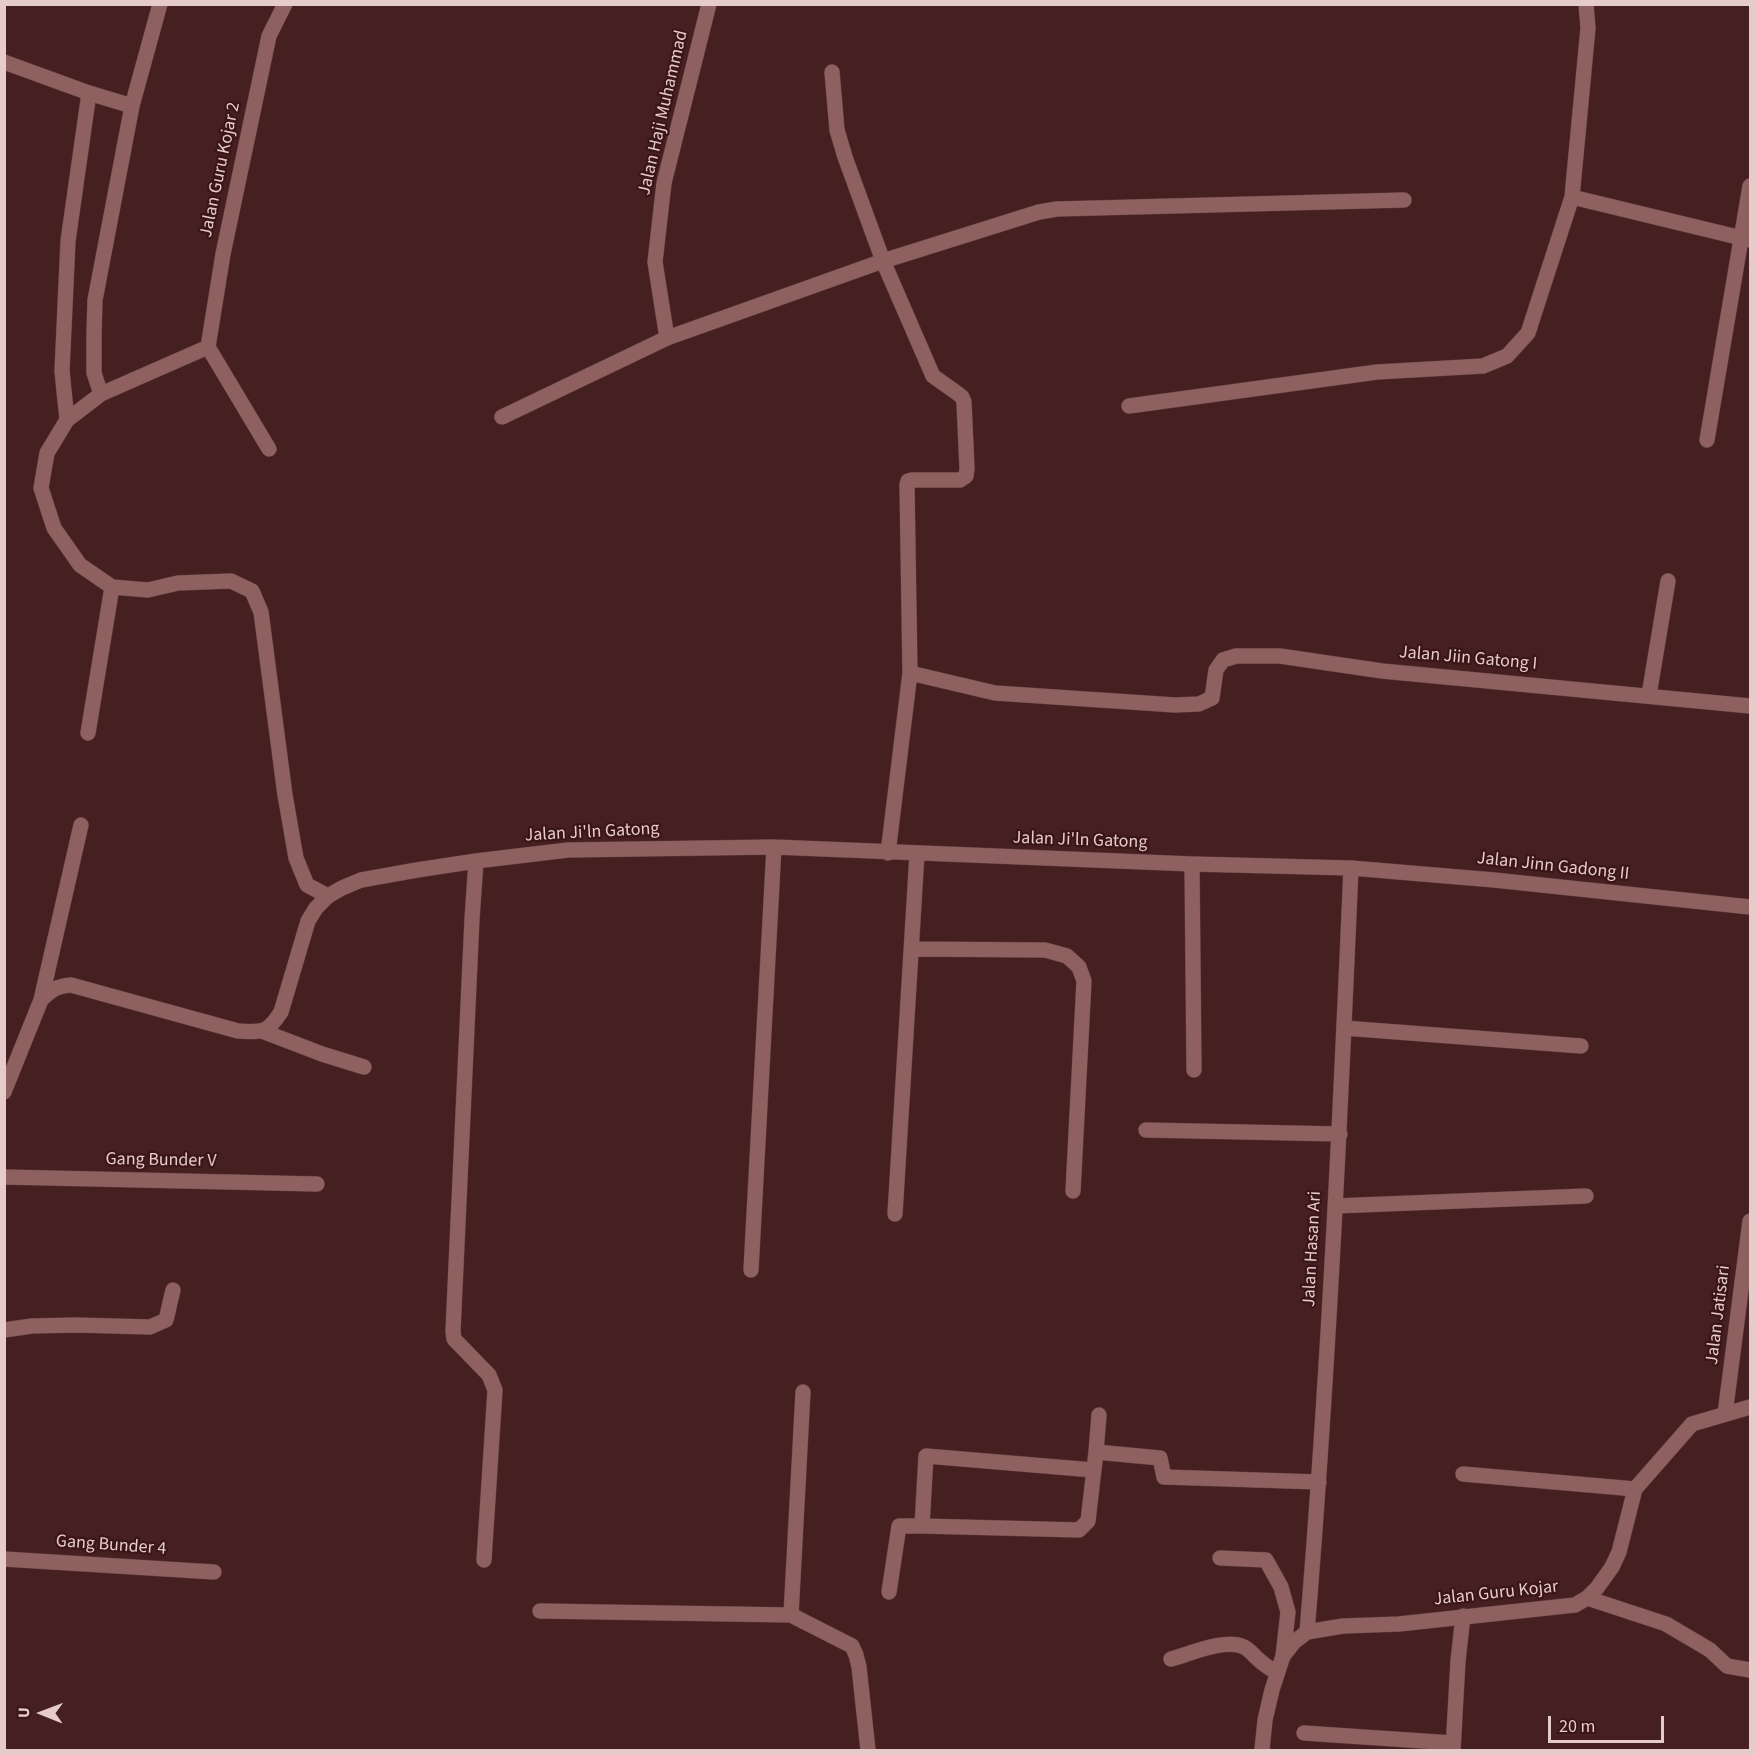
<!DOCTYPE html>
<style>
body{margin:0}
#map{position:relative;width:1755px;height:1755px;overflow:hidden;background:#461f20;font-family:"Source Sans 3",sans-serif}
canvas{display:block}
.frame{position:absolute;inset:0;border:6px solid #e5cbca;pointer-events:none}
.north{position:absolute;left:12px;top:1683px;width:60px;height:60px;-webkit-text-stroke:4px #3b1517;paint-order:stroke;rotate:271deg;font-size:16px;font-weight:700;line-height:24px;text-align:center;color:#e5cbca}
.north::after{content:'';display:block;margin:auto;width:21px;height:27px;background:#e5cbca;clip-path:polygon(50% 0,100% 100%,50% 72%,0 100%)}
.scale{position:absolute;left:1548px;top:1716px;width:116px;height:27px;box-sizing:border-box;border:3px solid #e5cbca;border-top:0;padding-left:8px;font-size:18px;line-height:21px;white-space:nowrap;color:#e5cbca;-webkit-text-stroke:4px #3b1517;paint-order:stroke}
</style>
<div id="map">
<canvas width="1755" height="1755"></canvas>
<div class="frame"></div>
<div class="north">U</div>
<div class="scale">20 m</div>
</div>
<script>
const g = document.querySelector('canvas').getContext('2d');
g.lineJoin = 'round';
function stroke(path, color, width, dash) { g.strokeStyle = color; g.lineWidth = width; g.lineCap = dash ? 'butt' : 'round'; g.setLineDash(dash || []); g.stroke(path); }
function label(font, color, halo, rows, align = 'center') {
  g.font = font + ' "Source Sans 3",sans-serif'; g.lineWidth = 4.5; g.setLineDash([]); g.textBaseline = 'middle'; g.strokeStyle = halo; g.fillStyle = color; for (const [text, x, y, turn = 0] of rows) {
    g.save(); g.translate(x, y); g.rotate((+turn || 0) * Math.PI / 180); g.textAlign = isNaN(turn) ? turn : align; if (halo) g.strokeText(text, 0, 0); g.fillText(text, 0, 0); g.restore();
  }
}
const minor = new Path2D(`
 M4,62L89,93L132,106
 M832,72L837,130L845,157L883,261L933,376L957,393L962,397L964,402L967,469L966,476L960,480H911L908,481L907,485L910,673L888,853
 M1572,197L1750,240
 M667,338L655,262L664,183L709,4
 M208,347L101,394L67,420L47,453L41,488L54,528L80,565L112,587L148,590L178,583L231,581L252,591L261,612L285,795L296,858L307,885L328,896
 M208,347L223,254L269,36L285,4
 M208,347L269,449
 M101,394L94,373V334L95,300L132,106L160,4
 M1129,406L1377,372L1483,366L1507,356L1528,333L1572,197L1588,28L1586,4
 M502,417L667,338L883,261L1039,212L1057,209L1404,200
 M67,420L62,371L68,241L89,93
 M1707,440L1750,186
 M910,673L995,693L1175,705L1199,704L1212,698L1216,670L1223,660L1236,656H1280L1382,671L1750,706
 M1649,695L1668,581
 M88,733L112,587
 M476,861L472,919L453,1331L454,1339L489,1375L495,1390L484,1560
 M1192,864L1194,1070
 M911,949L1045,950L1067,956L1079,967L1084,981L1073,1191
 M41,1000L81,825
 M1344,1028L1581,1046
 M262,1031L322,1054L364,1067
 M4,1092L41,1000C51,990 57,986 71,985L238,1031C262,1032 267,1034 281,1012L308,921L316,908L328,896L342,888L361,880L417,870L476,861L568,850L774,847L1192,864L1351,868L1494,880L1750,907
 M1146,1130L1340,1134
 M4,1177L317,1184
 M1335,1206L1586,1196
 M895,1214L917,854
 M751,1270L774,847
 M4,1330L32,1326L76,1325L150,1327L166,1320L173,1290
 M1725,1414L1750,1221
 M1096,1452L1099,1415
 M1093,1470L926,1456L922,1526L1079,1530L1088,1521L1096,1452L1160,1458L1164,1477L1319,1482
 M1463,1474L1635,1489
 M1220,1558L1266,1560L1281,1587L1288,1612L1283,1656
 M4,1559L214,1572
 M889,1592L899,1526H922
 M1587,1598L1666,1624L1710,1650L1727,1666L1750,1670
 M540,1611L791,1615L852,1646L856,1655L859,1667L868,1750
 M791,1615L803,1392
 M1307,1632C1328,1378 1340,1123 1351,868
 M1171,1659C1190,1654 1225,1638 1244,1647C1250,1650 1253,1655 1258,1659C1264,1665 1271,1669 1277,1673
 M1304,1733L1453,1743
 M1453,1750L1458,1661L1463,1616`);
const tertiary = new Path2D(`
 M1262,1750L1265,1720L1272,1690L1283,1656L1294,1642L1307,1632L1343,1626L1399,1624L1575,1605L1587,1598L1597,1588L1612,1567L1619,1552L1635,1489L1692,1424L1750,1407`);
stroke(minor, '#5f3e3f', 16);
stroke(tertiary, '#5f3e3f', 16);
stroke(minor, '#8e6060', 15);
stroke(tertiary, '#8e6060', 15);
label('18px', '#e5cbca', '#3b1517', [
 ["Jalan Haji Muhammad",664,113,-77],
 ["Jalan Guru Kojar 2",221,170,-78],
 ["Jalan Jiin Gatong I",1468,659,5],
 ["Jalan Ji'ln Gatong",592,833,-3],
 ["Jalan Ji'ln Gatong",1080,841,2],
 ["Jalan Jinn Gadong II",1553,867,6],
 ["Gang Bunder V",161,1161,1],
 ["Jalan Hasan Ari",1313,1249,-87],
 ["Jalan Jatisari",1719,1315,-83],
 ["Gang Bunder 4",111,1546,4],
 ["Jalan Guru Kojar",1496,1594,-6]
]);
</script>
